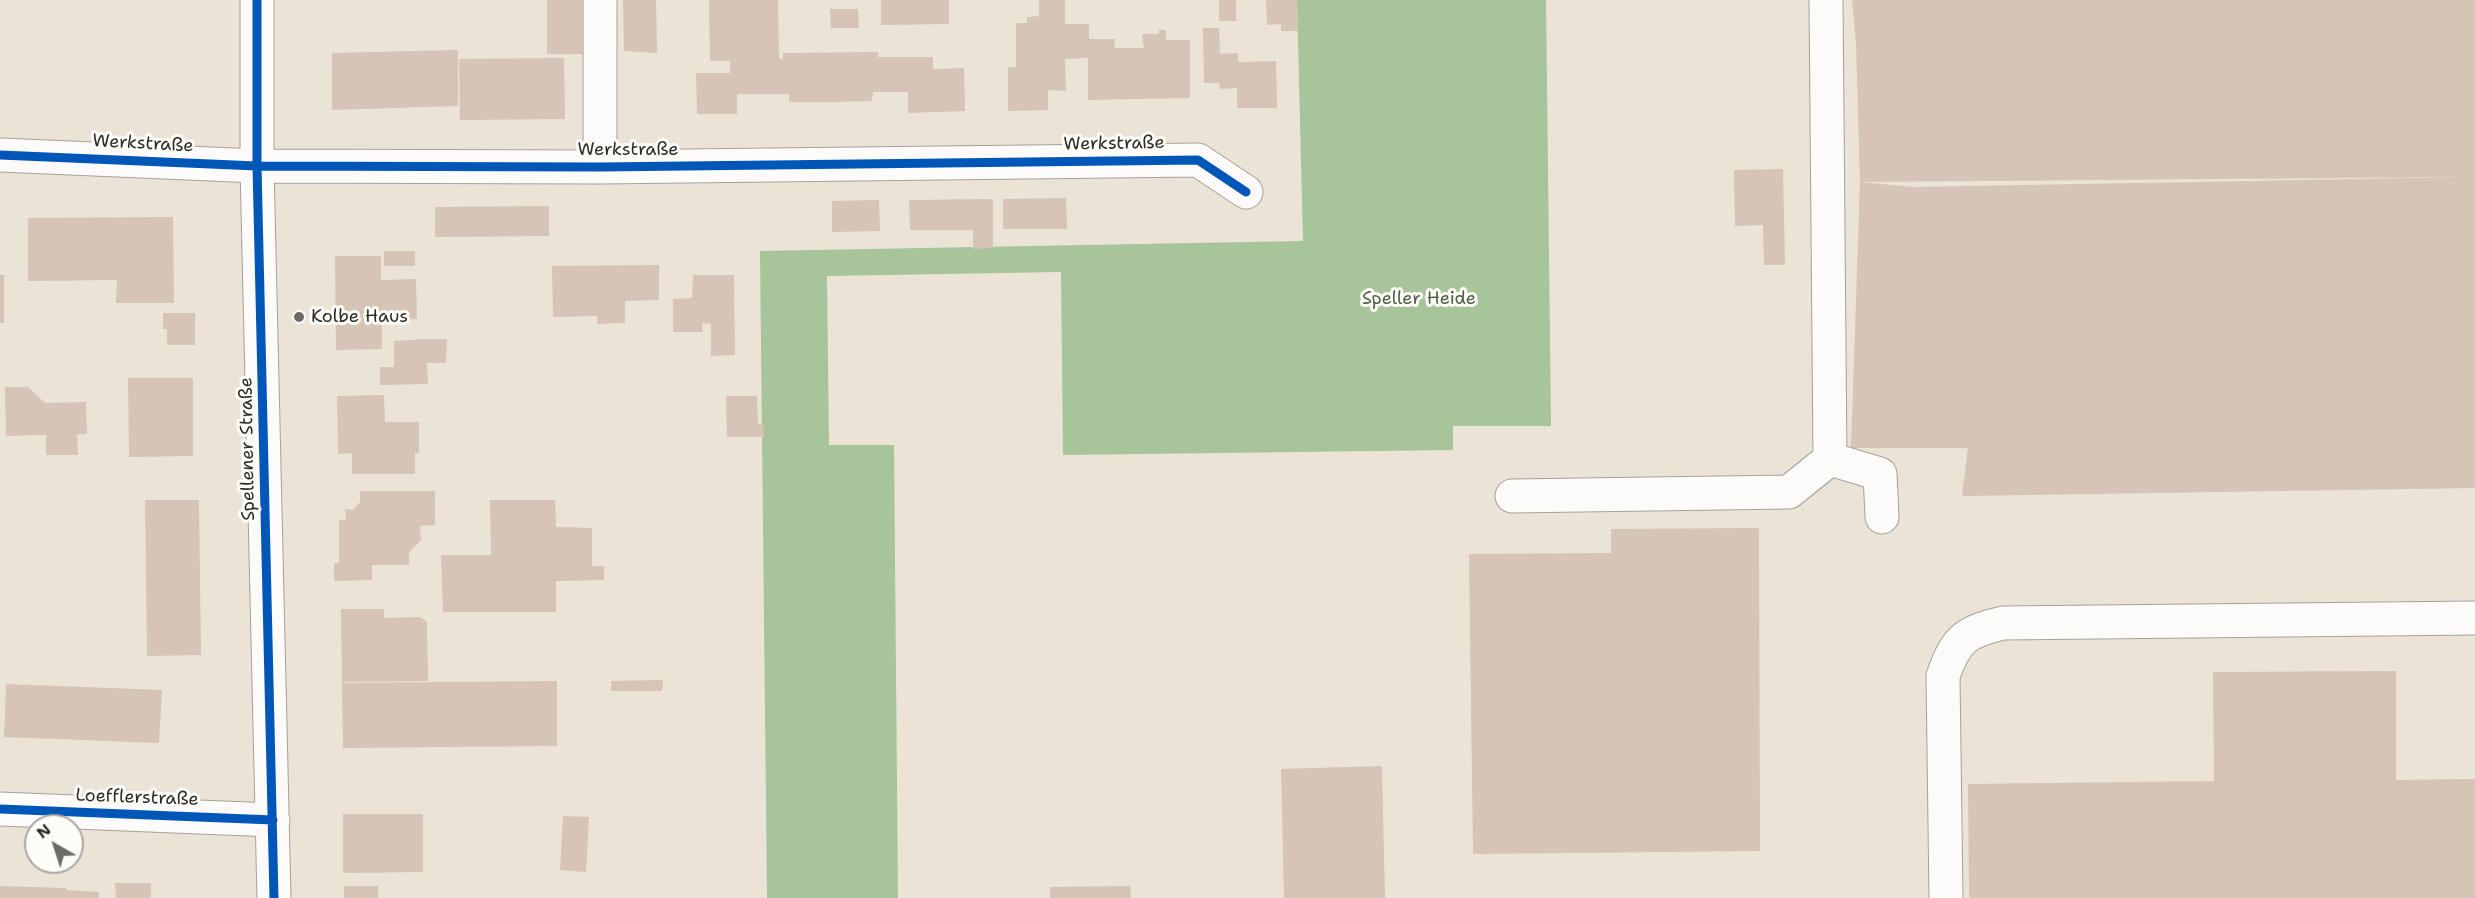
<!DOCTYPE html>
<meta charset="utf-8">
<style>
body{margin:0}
#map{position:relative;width:2475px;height:898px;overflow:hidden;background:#ebe3d5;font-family:"Shantell Sans",sans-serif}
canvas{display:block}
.north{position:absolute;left:24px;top:814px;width:60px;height:60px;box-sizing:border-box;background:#fdfcf7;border:2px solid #a9a8a5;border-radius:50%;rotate:321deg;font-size:16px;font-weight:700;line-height:24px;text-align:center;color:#2b2b2b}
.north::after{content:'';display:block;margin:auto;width:21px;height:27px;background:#6e6b66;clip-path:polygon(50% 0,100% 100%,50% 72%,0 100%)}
</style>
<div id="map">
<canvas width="2475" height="898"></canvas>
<div class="north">N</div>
</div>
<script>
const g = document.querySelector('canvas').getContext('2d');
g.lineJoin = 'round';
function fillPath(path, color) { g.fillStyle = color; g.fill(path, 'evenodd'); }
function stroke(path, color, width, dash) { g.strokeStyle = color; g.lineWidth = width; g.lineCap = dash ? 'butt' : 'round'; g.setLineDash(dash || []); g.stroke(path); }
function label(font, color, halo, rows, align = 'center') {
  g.font = font + ' "Shantell Sans",sans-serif'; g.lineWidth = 6; g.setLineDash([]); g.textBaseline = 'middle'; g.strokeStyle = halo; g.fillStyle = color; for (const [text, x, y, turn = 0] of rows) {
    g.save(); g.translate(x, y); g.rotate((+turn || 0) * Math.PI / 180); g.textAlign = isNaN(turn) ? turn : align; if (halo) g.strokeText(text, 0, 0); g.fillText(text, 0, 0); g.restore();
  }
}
fillPath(new Path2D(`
 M1297,0H1546L1551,426H1453V450L1063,455L1061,272L827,276L829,445H894L898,898H767L760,251L1303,241Z`), '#a7c49a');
fillPath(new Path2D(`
 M547,0H582V54H547Z
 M623,0H656L657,53L624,51Z
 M709,0H778L779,58L783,59V53L878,52V57H933V69L964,68L965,111L908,113V92H873L872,101L831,102H789V94H737V114H697L696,73H730V61H710Z
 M881,0H949V24L881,25Z
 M1039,0H1065V24H1089V39H1115L1114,48H1144L1142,34H1159V30H1166V40H1190V98L1088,100V58L1065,59L1066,91L1048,90V110L1008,111V67H1016V23H1027V17L1039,16Z
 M1219,0H1236V21H1219Z
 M1266,0H1297L1298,31H1281V24L1267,25Z
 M1852,0H2475V488L1962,496L1968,448H1851L1860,182L1856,43ZM2468,177L1914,187L1860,182Z
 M830,9H858L859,28H831Z
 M1203,28H1219L1220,54L1238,53V62L1276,61L1277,108H1237V88L1220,89L1219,83H1204Z
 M458,50V106L332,110V53Z
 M564,58L565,119L460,120L459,59Z
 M1783,169L1785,265H1764L1763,225L1735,226L1734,170Z
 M1066,198L1067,229H1003V199Z
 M993,199V248L973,249V230H910L909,200Z
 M879,200L880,231L832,232V201Z
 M549,206V236L435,237V207Z
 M173,217L174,303H116L117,280L28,281V218Z
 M384,251H415V266H384Z
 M335,256H381V280L416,279L417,319L382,320V349L336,350Z
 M659,265V300L625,301V323L597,324V316L553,317L552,266Z
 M0,275H4V323H0Z
 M693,275H734L735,355L711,356V324L702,323L703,332H673V299L692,298Z
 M163,313H195V345H167V329H163Z
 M425,339H447L446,363H427L428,384L380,385V367H394V341Z
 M128,378H193V456L129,457Z
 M5,387H28L45,403L86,402L87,434H77L78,455H46V435L6,436Z
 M384,395L385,422H419V453H415V474H352V453L338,454L337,396Z
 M726,396H757L758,424H763L764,437H727Z
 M360,491H435V525L420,526L421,540L409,552V565H372V580L334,581V563H339V520H346L345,509L353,510L360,502Z
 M145,500H199L201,655L147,656Z
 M490,500H555L556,527L592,528V566H604V580L556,581V612H443L441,555H491Z
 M1759,528L1760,851L1473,854L1469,554L1611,553V529Z
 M341,609H384V618L420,617L427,622L428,681L342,682Z
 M2396,671V780L2475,779V898H1969L1968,784L2214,781L2213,672Z
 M663,680L662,691H611V681Z
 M557,681V746L343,748L342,683Z
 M6,684L162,690L159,743L4,737Z
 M1382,766L1385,898H1284L1281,769Z
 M343,814H423V872L343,873Z
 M563,816L589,817L586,872L560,870Z
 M115,883H151V898H116Z
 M0,886L66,888V890L99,892V898H0Z
 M344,886H378V898H344Z
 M1130,886L1131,898H1050V887Z`), '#d6c4b6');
const minor = new Path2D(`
 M257,0V166L274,898
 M600,0V167
 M1826,0L1830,459L1880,474L1882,517
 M0,155L257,166L600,167L1198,160L1246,192
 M1512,496L1789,492L1830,459
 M0,809L273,820
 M1946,898L1943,676C1956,639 1965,632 2003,623L2475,618`);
stroke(minor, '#a6a199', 35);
stroke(minor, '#fcfbf9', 33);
stroke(new Path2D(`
 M257,0V166L274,898
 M0,155L257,166L600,167L1198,160L1246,192
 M0,809L273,820`), '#0057b8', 9);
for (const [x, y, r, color] of [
 [299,317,6,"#6e6b66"]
]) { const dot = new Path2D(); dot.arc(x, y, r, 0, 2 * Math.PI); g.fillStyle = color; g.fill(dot); stroke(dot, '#fdfcf7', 2); }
label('18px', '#2b2b2b', '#fdfcf7', [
 ["Werkstraße",143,144,3],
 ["Werkstraße",1114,144,-1],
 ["Werkstraße",628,150],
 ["Spellener Straße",248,449,-91],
 ["Loefflerstraße",137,798,2]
]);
label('18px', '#4c6146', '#fdfcf7', [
 ["Speller Heide",1419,299]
]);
label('18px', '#2b2b2b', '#fdfcf7', [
 ["Kolbe Haus",311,317]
], 'left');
</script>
